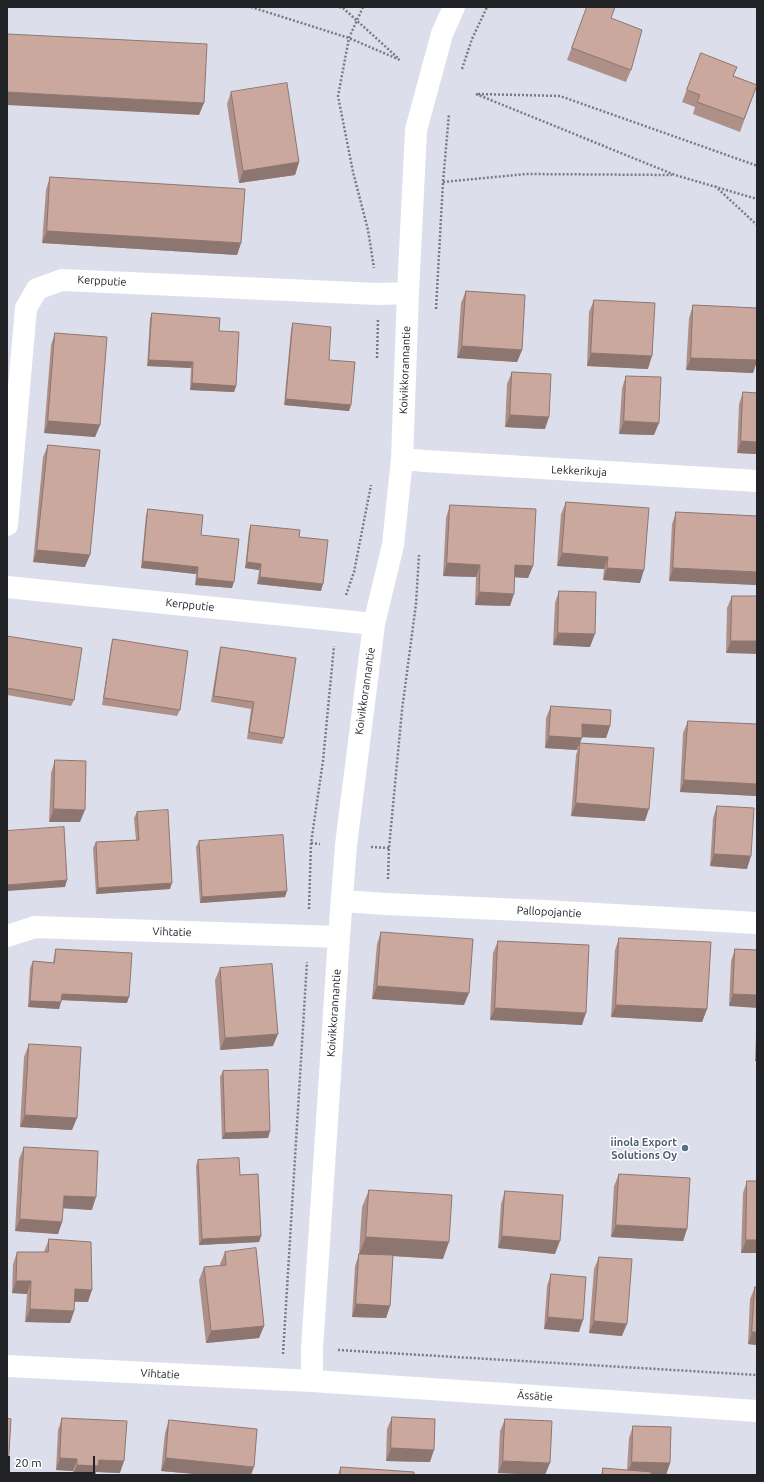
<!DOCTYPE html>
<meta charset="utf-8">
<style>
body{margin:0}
#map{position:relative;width:764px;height:1482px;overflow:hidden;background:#dcdfeb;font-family:Ubuntu,sans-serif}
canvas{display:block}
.frame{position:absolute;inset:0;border:8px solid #222327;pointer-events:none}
.scale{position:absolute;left:8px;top:1456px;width:87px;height:18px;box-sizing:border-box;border:2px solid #222327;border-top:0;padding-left:5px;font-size:12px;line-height:14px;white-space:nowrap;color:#222327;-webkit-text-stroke:3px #fff;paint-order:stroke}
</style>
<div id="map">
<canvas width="764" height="1482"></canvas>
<div class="frame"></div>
<div class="scale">20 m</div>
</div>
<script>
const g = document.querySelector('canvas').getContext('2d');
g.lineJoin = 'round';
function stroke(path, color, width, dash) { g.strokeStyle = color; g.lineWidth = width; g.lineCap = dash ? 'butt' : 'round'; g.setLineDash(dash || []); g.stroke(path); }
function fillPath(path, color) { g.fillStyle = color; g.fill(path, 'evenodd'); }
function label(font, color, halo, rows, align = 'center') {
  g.font = font + ' Ubuntu,sans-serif'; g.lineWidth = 3; g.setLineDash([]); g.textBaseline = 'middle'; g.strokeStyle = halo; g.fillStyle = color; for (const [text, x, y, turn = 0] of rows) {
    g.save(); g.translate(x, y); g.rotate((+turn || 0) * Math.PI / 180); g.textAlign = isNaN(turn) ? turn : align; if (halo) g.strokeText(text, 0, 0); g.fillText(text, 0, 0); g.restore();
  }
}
stroke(new Path2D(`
 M251,7L349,38L400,60
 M339,7L343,8L398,58
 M363,7L349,38L338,96L353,172L368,230L374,268
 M462,69L472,39L487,7
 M476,94L675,175L757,199
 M478,94L560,96L755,165L757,167
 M443,182L526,174L672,175
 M715,186L757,225
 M436,309L443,182L449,114
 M377,358L378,319
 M346,595L354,572L371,485
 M311,843L320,844
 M371,847L389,848
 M388,879L389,848L402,710L416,604L419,555
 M309,909L311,843L323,761L334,646
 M338,1350L757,1375
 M283,1354L307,962`), '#787a81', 2.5, [2, 2]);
stroke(new Path2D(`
 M402,459L425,461L757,481
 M7,525L26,308L37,289L62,280L378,294L408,293
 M7,587L374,624
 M342,901L387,904L544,911L757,923
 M7,936L35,927L339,937
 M7,1366L312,1381L757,1411
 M312,1381V1349L339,937L346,845L374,624L393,545L402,459L408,293L416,130L442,34L454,7`), '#fff', 22);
fillPath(new Path2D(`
 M587,7L611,18L631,70L626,82L567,60Z
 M701,53L734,76L757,85L740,132L693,114L695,107L682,102Z
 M231,92L299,162L295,175L239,183L227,104Z
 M50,177L241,243L237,255L42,243L46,190Z
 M466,291L522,350L517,362L457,358L461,303Z
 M594,300L648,369L587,366L589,312Z
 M693,305L757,308V361L753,373L686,370L689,318Z
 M152,313L236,386L234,392L190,390L191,368L147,366L150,319Z
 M293,323L351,405L349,411L284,405L291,330Z
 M55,333L100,425L95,437L44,433L51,345Z
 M512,372L545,429L505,427L507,384Z
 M626,376L654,435L619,434L622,388Z
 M743,392L757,393V454L737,453L739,404Z
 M48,445L85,567L33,562L43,457Z
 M566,502L640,583L603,580L604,569L557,566L561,514Z
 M450,505L533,566L528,578L515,577L510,606L475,605L476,577L443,576L446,518Z
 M148,509L201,535L232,588L195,585L196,574L141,568L146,515Z
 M676,512L757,516V585L669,581L672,524Z
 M251,525L299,537L321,591L257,584L259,570L245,568L249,531Z
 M559,591L590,647L553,645L555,603Z
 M732,596H757L726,653L727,608Z
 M7,636L74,700L71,706L7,695Z
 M113,639L180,710L177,716L102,705L111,646Z
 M221,647L284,738L282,744L247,739L251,709L211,702L219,653Z
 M551,706L610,726L606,738L582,737L577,750L545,748L546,718Z
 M688,721L757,724V796L680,792L683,733Z
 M580,743L645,821L571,816L576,755Z
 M55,760L80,822H49L51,773Z
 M717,806L747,869L710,866L713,818Z
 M137,812L170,889L96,894L93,848L96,842L136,840L134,818Z
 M199,841L285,897L200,903L196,847Z
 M381,932L464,1005L372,999L377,944Z
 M619,938L707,1009L702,1022L611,1017L615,950Z
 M498,941L582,1025L490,1020L493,953Z
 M56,949L127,1003L62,1000L61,1002L59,1009L28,1007L30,968L33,961L53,963L54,956Z
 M735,949L757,950L729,1006L731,961Z
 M220,968L273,1046L220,1050L215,980Z
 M757,1010V1061H755Z
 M29,1044L72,1130L20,1127L24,1057Z
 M223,1071L270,1131L268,1138L222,1139L220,1077Z
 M24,1147L92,1210L63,1208L62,1222L58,1234L15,1231L19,1159Z
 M198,1160L261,1236L259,1242L199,1245L196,1166Z
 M619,1174L687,1229L683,1241L611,1237L614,1186Z
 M747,1181L757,1253H741L743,1193Z
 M369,1190L443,1259L393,1256L390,1306L386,1318L352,1317L355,1266L359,1254L362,1207Z
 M505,1191L555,1254L498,1248L501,1204Z
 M49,1239L88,1302H74V1311L70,1323L25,1322L27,1294L12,1293L13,1264L17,1252H44Z
 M225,1252L264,1326L259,1338L206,1343L199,1280L204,1267L221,1266L220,1264Z
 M599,1257L622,1336L589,1333L594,1269Z
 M551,1274L579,1332L544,1329L547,1286Z
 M755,1287H757V1345L748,1344L750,1299Z
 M392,1417L430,1462L386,1461L387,1429Z
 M62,1418L120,1473L96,1472L95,1475H73V1471L56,1470L58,1430Z
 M505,1419L545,1475L498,1473L500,1431Z
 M169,1420L251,1475H207L161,1471L165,1433Z
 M633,1426L670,1463L666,1475H601L603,1468L627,1470L629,1438Z
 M341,1467L414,1475H338Z`), '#ae9088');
fillPath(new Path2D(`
 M7,92L204,103L199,115L7,105Z
 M299,162L295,175L239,183L243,171Z
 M47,231L241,243L237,255L42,243Z
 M462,346L522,350L517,362L457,358Z
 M591,353L652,356L648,369L587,366Z
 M691,358L757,360V361L753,373L686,370Z
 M149,360L193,362L191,368L147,366Z
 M192,383L236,386L234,392L190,390Z
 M286,399L351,405L349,411L284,405Z
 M510,415L549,417L545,429L505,427Z
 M48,421L100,425L95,437L44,433Z
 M624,421L659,423L654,435L619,434Z
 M741,441L757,442V454L737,453Z
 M37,550L90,555L85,567L33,562Z
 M562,553L608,557L604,569L557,566Z
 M143,561L198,567L196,574L141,568Z
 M247,562L261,564L259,570L245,568Z
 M447,563L480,565L476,577L443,576Z
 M515,565L533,566L528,578L511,577Z
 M607,568L644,570L640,583L603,580Z
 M673,568L757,572V585L669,581Z
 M260,577L323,584L321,591L257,584Z
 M197,578L234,582L232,588L195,585Z
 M479,592L514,594L510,606L475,605Z
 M558,633L595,634L590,647L553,645Z
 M731,641H757V654L726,653Z
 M582,724L610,726L606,738L578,737Z
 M549,736L582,738L577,750L545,748Z
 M684,780L757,784V796L680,792Z
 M576,803L649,809L645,821L571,816Z
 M54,809L85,810L80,822H49Z
 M714,854L751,856L747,869L710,866Z
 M67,880L65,887L7,891V885Z
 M172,883L170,889L96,894L98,888Z
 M287,891L285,897L200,903L202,897Z
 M377,986L469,993L464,1005L372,999Z
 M62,994L129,997L127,1003L60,1000Z
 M733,994L757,995V1008L729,1006Z
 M30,1001L61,1002L59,1009L28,1007Z
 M616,1005L707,1009L702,1022L611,1017Z
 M495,1008L586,1013L582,1025L490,1020Z
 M278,1034L273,1046L220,1050L225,1038Z
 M757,1055V1061H755Z
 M25,1115L77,1118L72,1130L20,1127Z
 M270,1131L268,1138L222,1139L225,1133Z
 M64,1196L96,1197L92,1210L59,1208Z
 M20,1219L62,1222L58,1234L15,1231Z
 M616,1225L687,1229L683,1241L611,1237Z
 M261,1236L259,1242L199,1245L202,1239Z
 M502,1236L560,1241L555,1254L498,1248Z
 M366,1237L449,1242L443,1259L359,1254Z
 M746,1240H757V1253H741Z
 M16,1281H31L27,1294L12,1293Z
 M75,1289L92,1290L88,1302L71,1301Z
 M356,1304L390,1306L386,1318L352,1317Z
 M30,1309L74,1311L70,1323L25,1322Z
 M548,1317L583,1320L579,1332L544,1329Z
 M594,1321L627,1324L622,1336L589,1333Z
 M264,1326L259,1338L206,1343L211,1331Z
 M752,1332H757V1345L748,1344Z
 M391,1448L434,1450L430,1462L386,1461Z
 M60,1458L77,1459L73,1471L56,1470Z
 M166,1458L254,1467L251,1475H207L161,1471Z
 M99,1460L124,1461L120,1473L96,1472L95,1475H73L77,1465Z
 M503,1461L550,1463L545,1475L498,1473Z
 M632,1462L670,1463L666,1475L627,1474Z`), '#8d766f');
const building = new Path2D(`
 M587,7H615L611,18L642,30L631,70L572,48Z
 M7,34L207,44L204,103L7,92Z
 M701,53L737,67L733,76L757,85L744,119L697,102L700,95L687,90Z
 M287,83L299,162L243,171L231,92Z
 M50,177L245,189L241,243L47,231Z
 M466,291L525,295L522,350L462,346Z
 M594,300L655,303L652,356L591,353Z
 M693,305L757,308V360L691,358Z
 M152,313L220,318L219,331L239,332L236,386L192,383L193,362L149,360Z
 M293,323L331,327L329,360L355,362L351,405L286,399Z
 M55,333L107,337L100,425L48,421Z
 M512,372L551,374L549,417L510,415Z
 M626,376L661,377L659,423L624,421Z
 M743,392L757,393V442L741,441Z
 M48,445L100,450L90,555L37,550Z
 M566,502L649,508L644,570L607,568L608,557L562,553Z
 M450,505L536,509L533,566L515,565L514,594L479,592L480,565L447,563Z
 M148,509L203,515L201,535L239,539L234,582L197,578L198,567L143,561Z
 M676,512L757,516V572L673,568Z
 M251,525L300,530L299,537L328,540L323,584L260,577L261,564L247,562Z
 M559,591L596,592L595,634L558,633Z
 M732,596H757V641H731Z
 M7,636L82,648L74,700L7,688Z
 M113,639L188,651L180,710L104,698Z
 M221,647L296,658L284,738L249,732L254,702L214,696Z
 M551,706L611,710L610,726L582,724V738L549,736Z
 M688,721L757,724V784L684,780Z
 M580,743L654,748L649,809L576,803Z
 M55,760L86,761L85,810L54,809Z
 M717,806L754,808L751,856L714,854Z
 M168,810L172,883L98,888L96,842L139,840L137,812Z
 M64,827L67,880L7,885V831Z
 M283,835L287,891L202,897L199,841Z
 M381,932L473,939L469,993L377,986Z
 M619,938L711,942L707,1009L616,1005Z
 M498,941L589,945L586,1013L495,1008Z
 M56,949L132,953L129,997L62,994L61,1002L30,1001L33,961L54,963Z
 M735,949L757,950V995L733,994Z
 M272,964L278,1034L225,1038L220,968Z
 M29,1044L81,1047L77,1118L25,1115Z
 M268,1070L270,1131L225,1133L223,1071Z
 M24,1147L98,1151L96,1197L64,1196L62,1222L20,1219Z
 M239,1158L240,1175L258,1174L261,1236L202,1239L198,1160Z
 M619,1174L690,1178L687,1229L616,1225Z
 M747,1181H757V1240H746Z
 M369,1190L452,1195L449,1242L366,1237Z
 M505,1191L563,1195L560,1241L502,1236Z
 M49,1239L91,1242L92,1290L75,1289L74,1311L30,1309L31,1281H16L17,1252H48Z
 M256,1248L264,1326L211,1331L204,1267L226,1265L225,1252Z
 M359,1254L393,1255L390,1306L356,1304Z
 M599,1257L632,1259L627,1324L594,1321Z
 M551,1274L586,1277L583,1320L548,1317Z
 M755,1287H757V1332H752Z
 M392,1417L435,1419L434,1450L391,1448Z
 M7,1418L11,1419L8,1470H7Z
 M62,1418L127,1421L124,1461L99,1460L98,1466L77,1465V1459L60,1458Z
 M505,1419L552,1421L550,1463L503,1461Z
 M169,1420L257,1429L254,1467L166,1458Z
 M633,1426L671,1427L670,1463L632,1462Z
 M341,1467L414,1472V1475H340Z
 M603,1468L651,1472V1475H603Z`);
fillPath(building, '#caa89e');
stroke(building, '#8d766f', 1);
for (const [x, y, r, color] of [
 [685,1148,4,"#5c6f8a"]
]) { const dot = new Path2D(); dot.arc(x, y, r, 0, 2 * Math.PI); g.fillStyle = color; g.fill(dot); stroke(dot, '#fff', 1.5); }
label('11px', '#222327', '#fff', [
 ["Kerpputie",102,281,3],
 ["Koivikkorannantie",405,370,-88],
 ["Lekkerikuja",579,471,3],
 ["Kerpputie",190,605,6],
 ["Koivikkorannantie",365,691,-82],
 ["Pallopojantie",549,912,3],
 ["Vihtatie",172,932,2],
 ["Koivikkorannantie",334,1013,-86],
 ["Vihtatie",160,1374,3],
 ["Ässätie",535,1396,4]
]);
label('bold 11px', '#4e5e75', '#fff', [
 ["iinola Export",677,1142],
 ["Solutions Oy",677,1155]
], 'right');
</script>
